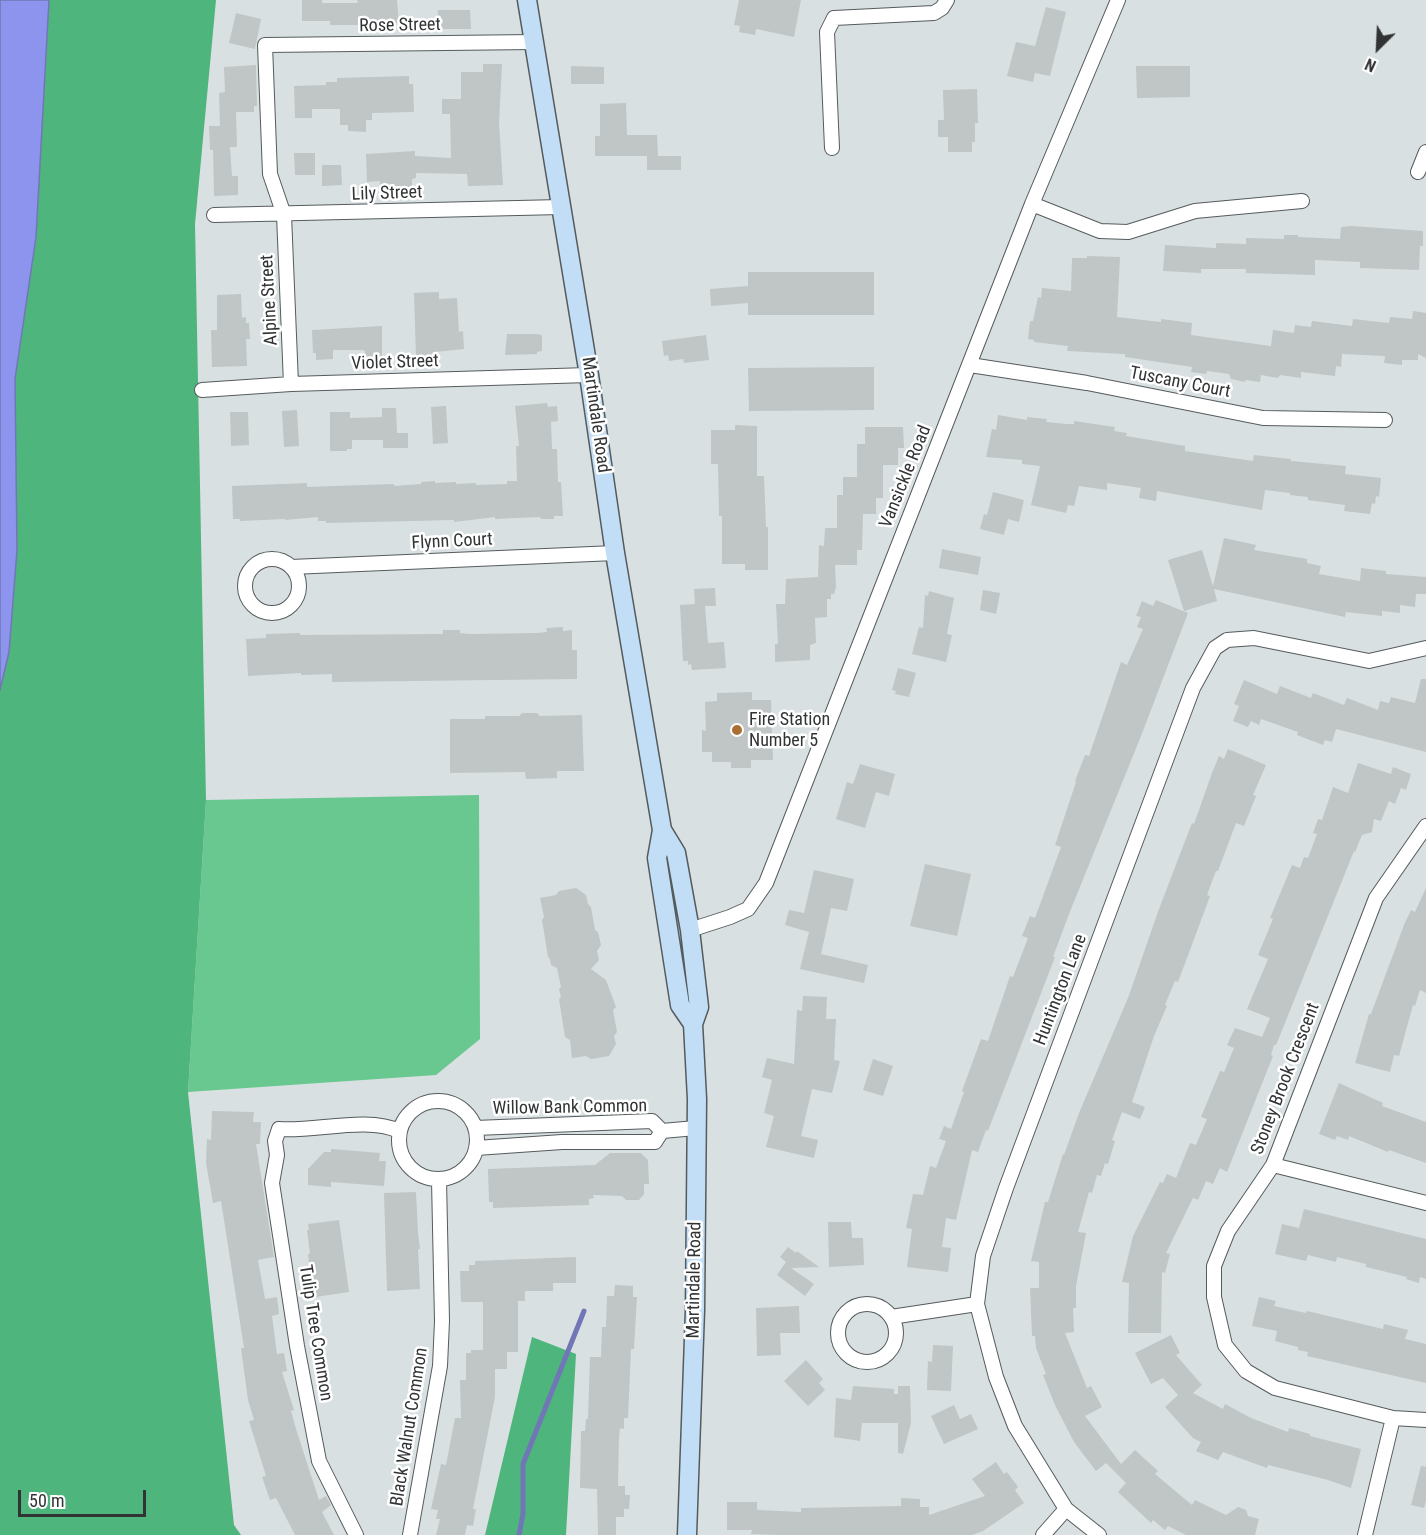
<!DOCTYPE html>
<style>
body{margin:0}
#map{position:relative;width:1426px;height:1535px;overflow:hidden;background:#d9e0e2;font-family:"Roboto Condensed",sans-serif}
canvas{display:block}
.north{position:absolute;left:1348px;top:18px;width:60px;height:60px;-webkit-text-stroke:4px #fff;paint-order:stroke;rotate:204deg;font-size:16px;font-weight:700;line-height:24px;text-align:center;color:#313334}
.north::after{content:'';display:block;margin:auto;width:21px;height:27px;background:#313334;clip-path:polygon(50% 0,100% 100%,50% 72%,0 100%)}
.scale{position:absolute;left:18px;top:1490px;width:128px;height:27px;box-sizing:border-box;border:3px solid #313334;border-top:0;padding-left:8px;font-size:18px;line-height:21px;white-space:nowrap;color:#313334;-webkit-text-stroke:4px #fff;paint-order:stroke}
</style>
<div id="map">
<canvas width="1426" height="1535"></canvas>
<div class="north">N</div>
<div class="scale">50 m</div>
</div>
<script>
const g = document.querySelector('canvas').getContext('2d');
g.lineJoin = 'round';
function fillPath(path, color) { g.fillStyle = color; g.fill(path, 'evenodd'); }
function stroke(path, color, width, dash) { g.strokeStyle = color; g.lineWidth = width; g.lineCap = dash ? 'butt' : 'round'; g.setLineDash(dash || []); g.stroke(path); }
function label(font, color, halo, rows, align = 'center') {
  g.font = font + ' "Roboto Condensed",sans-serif'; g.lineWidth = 5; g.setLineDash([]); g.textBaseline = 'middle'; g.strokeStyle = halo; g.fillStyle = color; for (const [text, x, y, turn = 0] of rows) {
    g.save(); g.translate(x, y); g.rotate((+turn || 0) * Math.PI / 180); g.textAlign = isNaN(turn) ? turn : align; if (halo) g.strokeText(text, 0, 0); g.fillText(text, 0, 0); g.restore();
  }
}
fillPath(new Path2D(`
 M479,795L480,1039L436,1075L188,1092L206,800Z`), '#68c88f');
fillPath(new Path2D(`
 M49,0H216L195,224L206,800L188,1092L234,1525L241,1535H0V690L9,652L17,550L15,379L36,237Z
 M532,1337L576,1354L566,1535H485Z`), '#4eb57c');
const water = new Path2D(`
 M0,0H49L36,237L15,379L17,550L9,652L0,690Z`);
fillPath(water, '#8d94ed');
stroke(water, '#7177b6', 1.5);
stroke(new Path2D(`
 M519,1535L523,1514V1464L584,1311`), '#7177b6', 5);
fillPath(new Path2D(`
 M302,0H322V3H358L357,0H397L399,23L375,25V28H359V25H330V21H302Z
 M739,0H801L794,37L756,29L755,35L739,32L740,26L734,25Z
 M1046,7L1066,12L1050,76L1035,73L1033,82L1007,76L1016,42L1035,46Z
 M438,10H470L471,29H437Z
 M236,13L261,19L255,49L229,43Z
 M483,64H502L499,123L503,185L468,186L467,174L416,173V178L412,179V187H380V181L367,182L366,154L415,151V156L451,158L450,114H442V99H461V72H483Z
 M256,65L257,106H254V112H236L237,147H230L232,176H238V195L214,196L213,150H210L209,126H220L219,93L225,92L224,67Z
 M571,66L604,67V84H571Z
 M1136,66H1190V97L1137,98Z
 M409,76V84H413L414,112L372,113V120H366V132L348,131V125H340V109H312V118H295L294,86L326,85V82H337V78Z
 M977,89L978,123H975V142H972V152H948V137H938V120H944L943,90Z
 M626,103L627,135H657L658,156H681V170H647V156H595V136H600V104Z
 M294,153H315V175H295Z
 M322,165H341L342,185L322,186Z
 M1352,226L1423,231V246H1420L1419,270L1360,268V262L1315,260V275L1246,273V269H1201V273L1163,271L1165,245L1216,248V243L1246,244V238L1284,239V235H1298V237L1340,239L1341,227Z
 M1087,256L1120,257L1117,317L1161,322V319L1192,323L1191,335L1271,346L1273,330L1294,333L1295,325L1311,327L1312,321L1352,326L1353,319L1389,323L1390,317L1412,319L1413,311L1426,313V358L1418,354V360H1402V365L1384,363L1385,356L1342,354L1341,367L1336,366L1335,376L1301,372V378L1280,375L1278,378L1261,375L1260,382L1246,380L1245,382L1231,379L1229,374L1207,371L1206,374L1191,372L1192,367L1125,357V354L1067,351L1068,346L1034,342V340L1028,339L1030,321H1033L1038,297L1041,298L1042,288L1071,291L1072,258H1087Z
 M748,272H874V315H748V303L711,306L710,289L748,286Z
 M439,292V299L457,298L459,332L463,331L464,349L435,352V356L416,357L414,293Z
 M241,294L242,318L246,317V323H249L250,339H246L247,366L212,367L211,330H217V295Z
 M382,326V357H365V351L363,350H333V359L316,360V353H313L312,330Z
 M507,334H536L542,335V351L537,352V354L505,355Z
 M706,335L709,360L684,363L683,359L669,361L668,355L664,356L662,341Z
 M874,367V410L749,411L748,368Z
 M547,403L548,407L557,406L558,421L551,422L552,449H557L558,482H561L563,516H554V519H541L540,517L495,519V517L454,522V520L326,523V521H318V517L285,520V519L240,521V519H233L232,486L307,483V487L394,484V486L421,484V482L435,481V483L456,482V484L476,483V485L507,484V481H517L516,446H519L515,406Z
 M446,406L448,443L433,444L431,407Z
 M382,408H396L397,433H408V448H383V440H352V449H347V451H330V412H350V418L382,417Z
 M297,410L299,446L284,447L282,411Z
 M230,412H248L249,445L231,446Z
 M998,415L1027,420V417L1047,419L1046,422L1067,424H1074V421L1115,427L1114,431L1127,433L1126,436L1185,446V451L1253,461L1254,455L1291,459V461L1346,466L1345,474L1381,478L1379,497L1376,496L1375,504L1372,503L1370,514L1344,511L1345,505L1308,500V497L1290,495V493L1265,490L1262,510L1157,491L1156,501L1139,498L1141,488L1107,483V490L1079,486L1074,506L1068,505L1066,513L1031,505L1040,466L1022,464V460L986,457L992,429L996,430Z
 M735,425L757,426V476H764L766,527H768V570H745V564H722V516H719L718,464H711V430H735Z
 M865,427H903L904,448H898V465H883V498H876V514H863L862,550H857V565H835L836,587L834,594H831V599H827V617L815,618L816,643L810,645V660L775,662V644H778L776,604H785L786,579L818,577L819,545L824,546L825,528H837V495H843V477H857V444H865Z
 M993,492L1024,500L1019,522L1008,519L1004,535L980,529L984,514L987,515Z
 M1224,538L1256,545L1254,550L1307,559V563L1321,566L1319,574L1360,581L1361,568L1386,571V574L1426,577V594H1416L1415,607L1400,605V613L1382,611V616L1346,612L1345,617L1214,589L1217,601L1184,611L1168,560L1202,550L1213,586Z
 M942,549L981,557L978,575L939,568Z
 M715,588L716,606H705L708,643L724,642L726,668L692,670L691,664L688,665V661H683L680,605L695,604L694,589Z
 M983,590L1000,593L996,614L980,610Z
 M929,591L954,598L947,634L952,635L946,662L912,654L919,627L923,628L925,595L928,596Z
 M1156,600L1188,613L1141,736L1069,914L1053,957H1055L988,1131L986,1130L978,1152L972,1150L956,1220L946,1218L942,1247L951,1248L948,1272L907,1267L912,1229L906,1228L913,1194L923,1195L930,1166L936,1168L946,1141L939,1139L944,1126L951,1129L964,1092L962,1091L981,1039L988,1041L1010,976L1013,977L1028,938L1022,936L1030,916L1035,918L1061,847L1055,845L1076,782L1075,781L1085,755L1089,756L1121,662L1127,665L1143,629L1137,627L1141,617L1136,616L1142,601L1153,606Z
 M563,627V631L572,630V650H577V679L332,682V674L301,675V673L248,676L246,639L266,638V634L300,633V635L443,634V630H460V633L470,634L537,633L547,632L546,628Z
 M898,668L916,673L909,697L895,694L896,691L892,690Z
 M1421,679H1426V752L1336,729L1332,742L1325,740L1323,745L1297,735L1298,732L1261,719L1259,725L1251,721L1248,727L1233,721L1239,706L1234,704L1244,680L1277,694L1280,686L1311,698L1313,693L1344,705L1347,698L1378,710L1380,701L1389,703L1391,697L1415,703Z
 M752,692V700H771L773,760H751V768H731V762H712V752H702V730L706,731L705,702L717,701V693Z
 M522,713H537L540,716L582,715L584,771H557V778L526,779L525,772L450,773V719H485V716H519Z
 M1228,749L1266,765L1253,795L1256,796L1244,826L1236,823L1218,871H1216L1207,895L1210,896L1190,950L1178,982L1175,981L1165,1005L1167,1006L1154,1036L1132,1102L1145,1107L1140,1119L1122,1112L1112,1140L1115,1141L1108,1164L1105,1163L1101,1176L1097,1175L1092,1193L1089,1192L1078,1232L1086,1233L1076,1286V1308H1073L1074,1332L1065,1333L1087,1388L1091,1386L1102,1407L1085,1416L1121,1464L1135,1450L1158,1471L1155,1474L1192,1505L1195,1500L1226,1515L1238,1507L1246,1510L1248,1516L1259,1519L1255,1535H1186L1168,1526L1165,1530L1153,1520L1151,1523L1118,1492L1126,1483L1106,1463L1096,1471L1074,1442L1055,1405L1043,1375L1046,1374L1036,1348L1035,1336H1032L1030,1288H1039V1262L1031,1261L1045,1202H1048L1063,1154L1064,1155L1079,1113L1128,998L1159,909L1192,823L1194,824L1212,773L1219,756L1224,759Z
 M1358,763L1391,774L1393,767L1411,774L1406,790L1401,788L1395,804L1389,801L1381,821L1374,819L1372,832L1362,835L1355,852L1354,851L1289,1013L1276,1045H1274L1271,1055L1273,1056L1227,1172L1220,1168L1213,1184L1206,1181L1198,1200L1193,1198L1166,1253L1170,1254L1165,1273L1162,1272L1161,1333H1128L1129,1283L1122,1282L1133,1236L1160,1182L1163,1183L1167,1174L1176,1178L1190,1143L1196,1145L1207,1119L1201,1117L1220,1071L1224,1072L1234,1048L1227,1045L1235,1028L1262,1037L1270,1018L1247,1009L1268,959L1258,955L1273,919L1270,918L1292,865L1300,868L1304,857L1308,858L1317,834L1313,833L1318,819L1322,820L1333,787L1348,793Z
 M860,764L895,774L889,796L876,792L865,828L836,819L847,782L853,784Z
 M925,864L971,874L957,936L910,926Z
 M814,870L854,879L847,911L831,908L821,954L868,965L864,983L800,969L809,932L785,925L789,910L804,913Z
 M576,888L586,895L588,904L591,907L595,930L598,932L601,945L597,951L599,960L591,969L606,980L616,1007L613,1010L617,1032L614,1036L616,1044L609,1056L591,1059L586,1056L572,1058L570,1040L565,1037L559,999L561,997L559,989L561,987L557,968L551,965L550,959L548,957L542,920L544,917L540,898L556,895L559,891Z
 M1426,888V993L1420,990L1415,1006L1413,1005L1399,1056L1394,1055L1390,1072L1355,1063L1369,1014H1371L1404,925L1411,910L1415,912Z
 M803,996L827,997L826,1019H836L834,1060L840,1061L832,1093L812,1089L801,1136L818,1140L814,1158L766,1147L774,1116L764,1113L772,1080L762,1077L767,1058L794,1064L797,1010L802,1011Z
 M873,1059L893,1066L883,1096L863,1090Z
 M1339,1083L1383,1103L1382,1106L1426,1122V1163L1389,1150L1388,1152L1349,1136L1348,1140L1337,1136L1335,1140L1319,1134Z
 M212,1111L254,1112L253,1122H261L260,1144H256L274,1257L258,1260L265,1299L277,1297L279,1314L272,1316L277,1354L284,1353L287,1371L282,1372L294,1410L291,1411L296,1429L319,1500L326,1496L331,1505L322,1512L334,1535H295L276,1498L270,1500L262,1477L266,1476L249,1421L254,1420L248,1400L241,1348H244L221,1201L213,1203L206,1163L207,1139L211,1140Z
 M331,1149L380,1153L379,1161H386L384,1186L331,1182V1187L308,1185V1169L324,1152H331Z
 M610,1153H641L648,1160L649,1184H644V1194L639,1200H626L622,1196L593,1195L594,1198L589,1199V1205L493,1208V1202H489L488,1169L595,1165Z
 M416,1192L418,1233L420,1249H418L420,1289L387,1291L384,1193Z
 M1304,1209L1426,1239V1279L1420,1277L1419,1283L1406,1279L1407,1277L1366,1267V1264L1337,1257L1336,1262L1308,1255L1306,1261L1275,1254L1282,1224L1299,1228Z
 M339,1220L349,1292L316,1297L315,1290H312L308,1254H310L307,1230H309L308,1224Z
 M828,1222H851L852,1238H863L864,1265L829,1267Z
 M788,1247L796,1253L797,1251L819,1267L791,1268L814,1284L805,1296L777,1275L786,1262L780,1257Z
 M576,1257V1283H553V1291H525V1301H518V1352H507V1369H495V1397L473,1509H476L473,1526L467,1525L465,1535H436L440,1519H436L438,1510L431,1509L441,1464L446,1465L455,1418H461L460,1380H466V1353H471V1350H483V1302H461L460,1271H469V1265H475V1261Z
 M615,1285L633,1286V1297H637L634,1349H631L628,1418H624V1429L620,1428L619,1438L618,1486H625V1495H630L629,1509H624V1517H616V1535H598L597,1489L580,1488L581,1431H585L586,1419H588L590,1357H601L602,1327H606L607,1296H614Z
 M1259,1297L1276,1301L1274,1306L1306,1313L1307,1311L1383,1329L1384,1324L1408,1330L1405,1339L1426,1344V1383L1307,1356L1308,1352L1298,1350V1347L1275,1341L1277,1331L1252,1326Z
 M799,1306L800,1333H780L781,1355L757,1356L756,1308Z
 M1171,1335L1180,1353L1176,1355L1202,1385L1193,1393L1223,1409L1225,1404L1251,1418L1288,1432L1289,1428L1310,1434V1436L1361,1449L1351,1488L1328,1480L1268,1465L1267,1468L1223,1452L1218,1460L1196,1451L1201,1442L1193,1438L1165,1407L1178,1395L1163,1378L1151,1384L1135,1353Z
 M933,1345L953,1346L951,1391L927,1390L928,1361L932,1362Z
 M806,1360L823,1379L819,1383L825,1390L808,1406L784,1381Z
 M853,1386L894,1389V1394H898V1386H910L911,1423L903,1454L898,1453V1423H862L860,1441L834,1437L836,1398L851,1400Z
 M954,1405L960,1419L971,1414L978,1429L944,1444L931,1416Z
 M996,1462L1004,1474L1007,1472L1018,1487L1015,1490L1024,1503L983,1531L972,1535H780L751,1534L752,1530H727V1502H757V1510L801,1512V1508L901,1506V1498L920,1499V1507H929V1515L985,1496L972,1479Z
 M1421,1466L1426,1467V1500L1424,1508L1411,1505Z`), '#bfc6c5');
const minor = new Path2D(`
 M832,148L827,32L834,18L934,13L942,8L947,0
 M1418,172L1426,152
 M1032,204L1100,231L1128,232L1195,211L1302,201
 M214,215L561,207
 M970,365L1087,383L1263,418L1385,420
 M291,384L284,215L270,174L265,45L535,42
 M202,390L291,384L589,375
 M245 586a27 27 0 1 1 54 0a27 27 0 1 1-54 0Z
 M291,567L615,553
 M1426,826L1376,898L1273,1165L1228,1231L1214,1266V1297L1225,1345L1246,1371L1275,1388L1393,1418L1426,1420
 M690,930L730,917L748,909L766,883L1032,204L1118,0
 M399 1140a39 39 0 1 1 78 0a39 39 0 1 1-78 0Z
 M475,1128L652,1121L662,1131
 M476,1148L562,1142H655L662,1131L696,1128
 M1273,1165L1426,1203
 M838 1333a29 29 0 1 1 58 0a29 29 0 1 1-58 0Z
 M891,1317L977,1304
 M356,1535L319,1461L297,1346L272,1183L277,1155L275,1141L279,1129C315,1132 367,1116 399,1131
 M410,1535L440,1366L442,1321L439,1180
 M1043,1535L1066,1509
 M1099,1535L1066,1509L1015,1426L996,1377L977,1304L983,1256L1006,1188L1193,688L1215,648L1227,640L1254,638L1369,661L1426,648
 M1365,1535L1393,1418`);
const secondary = new Path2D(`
 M527,0L589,375L615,553L662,830L657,858L680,1005L693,1024
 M662,830L676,853L690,930L699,1007L693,1024L697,1099L695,1310L687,1535`);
stroke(minor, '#555b5d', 16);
stroke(secondary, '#555b5d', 21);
stroke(minor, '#fff', 14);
stroke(secondary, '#c2def6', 18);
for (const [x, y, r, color] of [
 [737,730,6,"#aa6f31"]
]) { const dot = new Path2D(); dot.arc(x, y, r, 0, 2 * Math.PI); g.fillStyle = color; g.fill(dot); stroke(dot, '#fff', 2); }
label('18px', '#313334', '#fff', [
 ["Rose Street",400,26,-1],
 ["Lily Street",387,194,-2],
 ["Alpine Street",270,300,-93],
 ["Violet Street",395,363,-2],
 ["Tuscany Court",1180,383,11],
 ["Martindale Road",595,415,82],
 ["Vansickle Road",906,477,-68],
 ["Flynn Court",452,542,-3],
 ["Huntington Lane",1061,990,-69],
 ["Stoney Brook Crescent",1286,1079,-69],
 ["Willow Bank Common",570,1108,-1],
 ["Martindale Road",695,1280,-89],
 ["Tulip Tree Common",315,1333,81],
 ["Black Walnut Common",410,1427,-81]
]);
label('18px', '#313334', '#fff', [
 ["Fire Station",749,720],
 ["Number 5",749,741]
], 'left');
</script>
